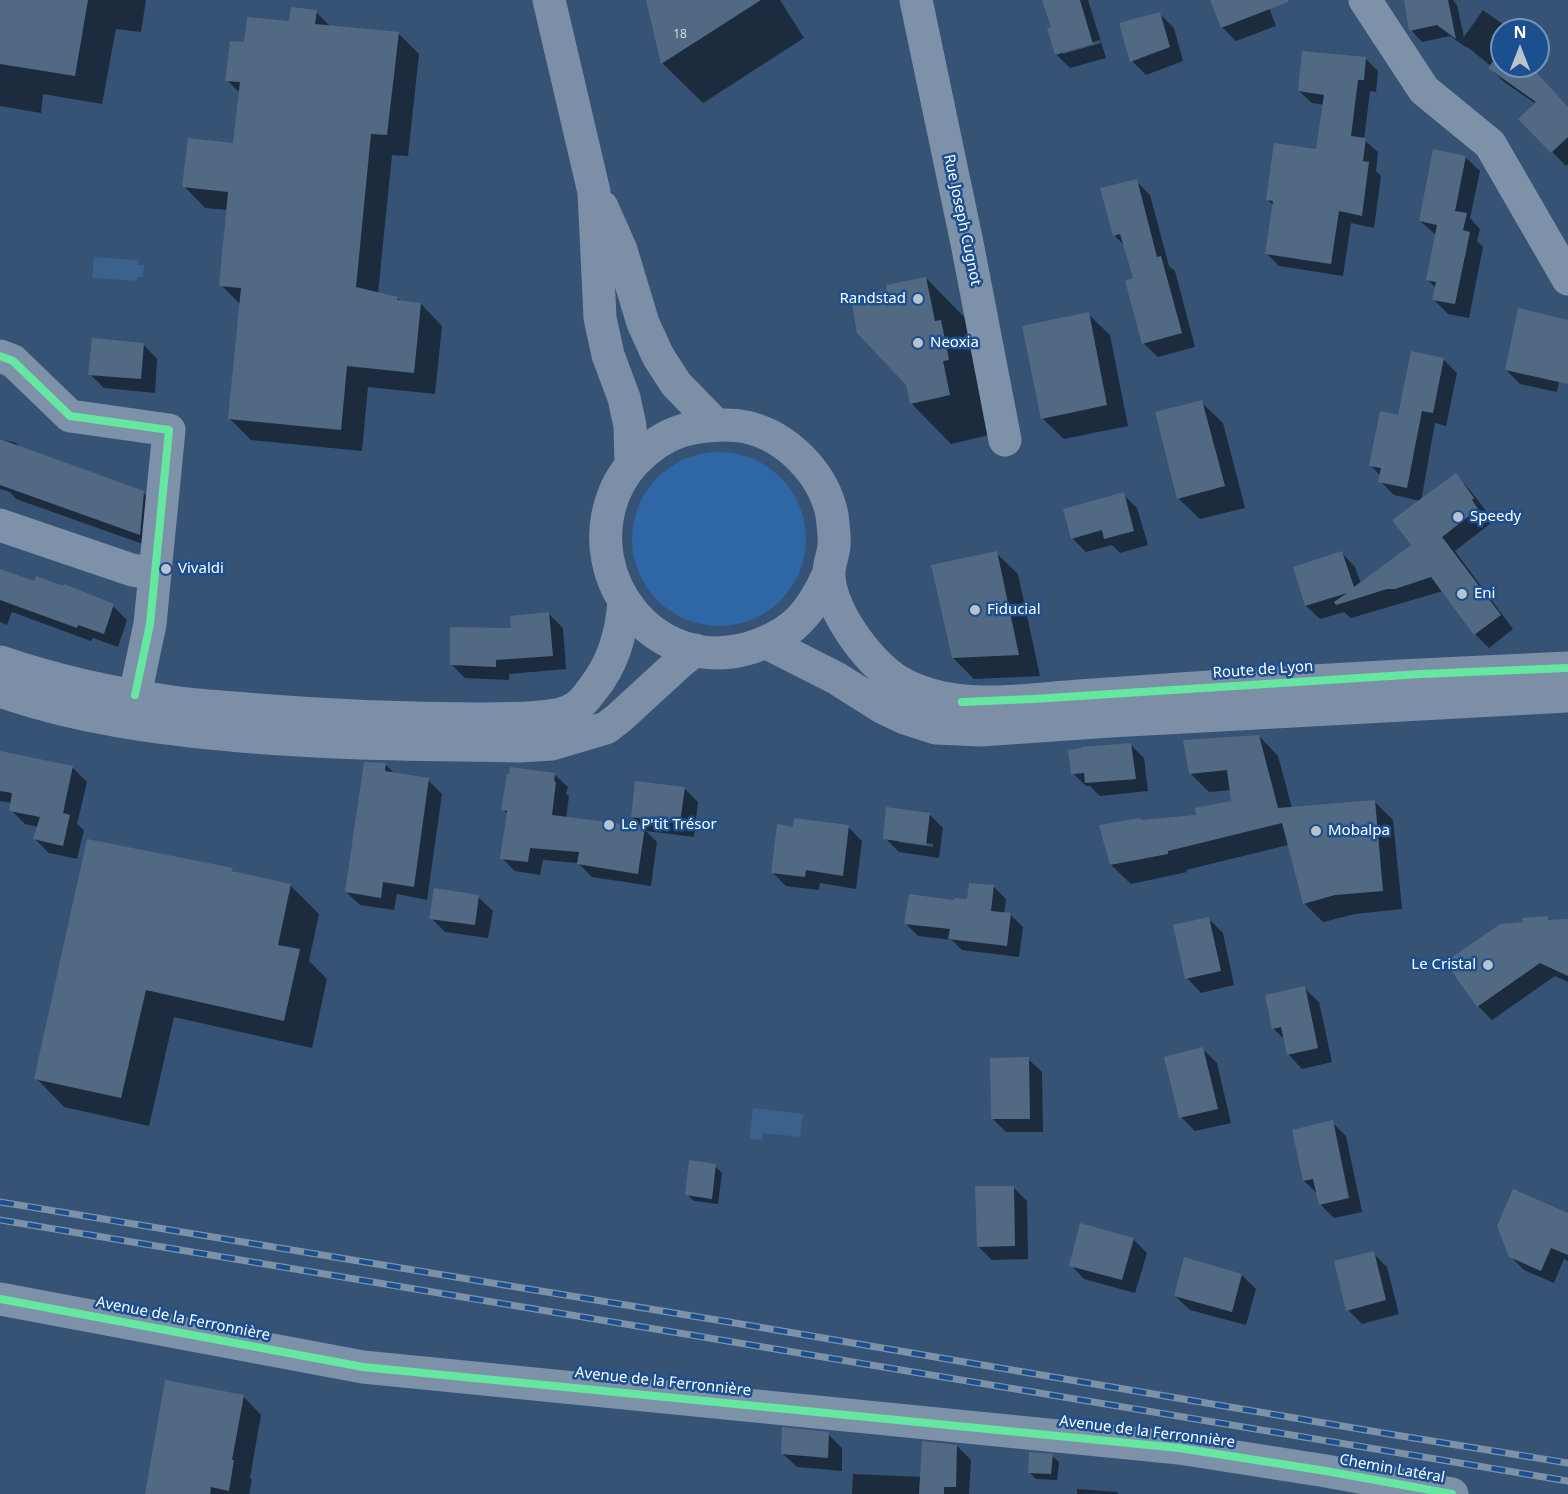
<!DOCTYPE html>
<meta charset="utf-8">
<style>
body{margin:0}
#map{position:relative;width:1568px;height:1494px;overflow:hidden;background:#365274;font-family:"Noto Sans",sans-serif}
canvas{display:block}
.north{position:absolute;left:1490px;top:18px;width:60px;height:60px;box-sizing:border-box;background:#1b4f8f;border:2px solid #7695bc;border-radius:50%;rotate:0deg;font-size:16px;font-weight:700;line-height:24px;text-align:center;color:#fff}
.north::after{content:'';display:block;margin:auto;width:21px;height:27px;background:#b9c2ce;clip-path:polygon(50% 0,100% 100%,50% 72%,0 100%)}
</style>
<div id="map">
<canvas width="1568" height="1494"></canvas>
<div class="north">N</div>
</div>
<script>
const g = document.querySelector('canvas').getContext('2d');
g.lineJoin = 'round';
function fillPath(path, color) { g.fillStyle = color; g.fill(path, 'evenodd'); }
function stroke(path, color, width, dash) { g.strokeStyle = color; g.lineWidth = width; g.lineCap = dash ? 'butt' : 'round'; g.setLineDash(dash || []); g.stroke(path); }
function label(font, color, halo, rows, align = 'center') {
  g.font = font + ' "Noto Sans",sans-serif'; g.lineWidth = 5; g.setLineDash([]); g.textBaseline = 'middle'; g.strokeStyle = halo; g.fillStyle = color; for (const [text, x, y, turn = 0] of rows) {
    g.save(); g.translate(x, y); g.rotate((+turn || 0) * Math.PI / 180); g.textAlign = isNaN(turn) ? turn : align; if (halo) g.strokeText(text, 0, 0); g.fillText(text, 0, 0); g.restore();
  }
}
fillPath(new Path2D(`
 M632 539a87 87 0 1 1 174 0a87 87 0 1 1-174 0Z`), '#2f66a5');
fillPath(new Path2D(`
 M94,257L138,260V265H144L143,277H137V281L92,278Z
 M753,1108L803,1114L800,1137L763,1133L762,1140L749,1139Z`), '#3b618d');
fillPath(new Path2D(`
 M0,0H146L141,32L116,29L102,104L43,94L41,113L0,106Z
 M648,0H780L804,38L703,103L662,63Z
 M1044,0H1088L1106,58L1070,68L1056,54L1053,28ZM1100,40L1101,43L1063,54V51Z
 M1212,0H1266L1276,26L1236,41L1222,27Z
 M1405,0H1453L1457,5L1464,37L1483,10L1511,30H1502V66H1532L1529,70L1568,109V164L1566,166L1520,119L1536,104L1504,82L1490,68L1491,66L1466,46L1467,48L1450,36L1422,42L1411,30Z
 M316,12L331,27L398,33L419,54L408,156L392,155L378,293L397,298L401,302L421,304L442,326L435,394L368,387L362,451L251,440L230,419L241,305L221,285L228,210L205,208L184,186L235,145L240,93L227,80L245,44Z
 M1160,14L1174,28L1183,61L1146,75L1132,61Z
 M1366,59L1378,71L1376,92L1370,91L1364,140L1378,152L1376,171L1381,176L1374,228L1351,223L1343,276L1279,266L1266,253L1274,206L1268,200L1317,151L1324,105L1312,103L1299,91Z
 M1465,157L1480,171L1470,218L1480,229L1477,241L1483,247L1469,318L1448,314L1434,300L1436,288L1427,279L1436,235L1420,221Z
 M1136,181L1150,195L1169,266L1175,271L1195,347L1158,357L1143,343L1135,279L1125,246L1114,235Z
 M926,278L966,319L989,435L951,444L911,403L888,291Z
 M1088,314L1110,335L1128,426L1064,439L1042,418Z
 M1568,331L1557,392L1520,384L1506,370Z
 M143,344L157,359L155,393L104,388L90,374Z
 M1443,359L1457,373L1446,426L1435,423L1421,501L1394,495L1380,481L1381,476L1370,465L1399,416Z
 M1201,402L1223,423L1245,508L1200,519L1178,498Z
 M0,439L16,443L21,448L143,493L158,507L154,548L16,499L10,492L0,489Z
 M1456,475L1469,489L1487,512L1485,515L1491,523L1455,551L1513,629L1489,648L1475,634L1443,591L1351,618L1344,612L1320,619L1306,606L1295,568L1342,553L1355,567L1361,584L1413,545Z
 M1123,494L1137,508L1148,545L1120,553L1112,545L1086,552L1072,538Z
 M996,553L1018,574L1040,676L974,679L953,658Z
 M0,571L35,583L64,588L113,606L127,620L118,647L93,638L91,641L12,612L7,625L0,622Z
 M549,614L563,628L566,669L509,674V680L465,678L451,664L513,629Z
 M1259,736L1278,756L1292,808L1374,801L1393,820L1402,909L1355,914L1323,922L1304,903L1288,845L1186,870L1187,872L1131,884L1111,865L1142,822L1198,816L1233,803L1231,790L1209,792L1190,773Z
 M1131,745L1144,758L1148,791L1100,796L1090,786H1086L1073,773Z
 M0,752L72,767L87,782L77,824L84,830L77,859L49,853L35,839L38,827L25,824L11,810L12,803L0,801Z
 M385,764L395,774L428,780L442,794L427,900L397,894L394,910L360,905L346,892Z
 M554,774L568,787L566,794L569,796L566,818L644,829L632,816L684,788L698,802L694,837L646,831L657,842L651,886L592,877L578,863L543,860L540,875L515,871L502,858L508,814L503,810Z
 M929,814L943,828L939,858L899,852L885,838ZM898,839L933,844V847L898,842Z
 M848,827L862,841L856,889L820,883L819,890L786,886L772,872L795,829Z
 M232,870L236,873L291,886L319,914L309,961L327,979L312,1048L174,1017L149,1126L64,1107L36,1078Z
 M994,887L1006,899L1004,914L1011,915L1023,927L1019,957L962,950L952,940L918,936L906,924L955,902L968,901Z
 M478,897L493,911L488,938L445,932L431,918Z
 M1548,917L1552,922L1568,920V982L1555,976L1492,1020L1478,1006L1525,924Z
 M1209,919L1223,933L1234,985L1201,993L1187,978Z
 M1304,988L1319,1002L1332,1062L1302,1069L1288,1054L1285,1040L1273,1028Z
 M1203,1049L1217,1063L1231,1123L1195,1131L1181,1117Z
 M1028,1059L1042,1072L1043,1132H1006L992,1118Z
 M1332,1122L1346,1136L1362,1212L1334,1218L1320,1204L1318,1194L1304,1181Z
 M715,1166L722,1173L718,1204L694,1201L687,1194Z
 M1013,1187L1027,1201L1028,1259L992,1260L978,1246Z
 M1568,1215V1261L1564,1259L1554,1283L1524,1270L1510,1256Z
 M1133,1239L1147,1253L1135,1293L1084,1279L1071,1265Z
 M1373,1253L1387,1267L1399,1314L1362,1324L1348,1310Z
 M1242,1275L1256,1289L1246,1325L1190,1310L1175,1296Z
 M243,1396L261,1415L250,1478L252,1480L249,1494H147Z
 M828,1434L842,1448V1471L797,1467L782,1453Z
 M957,1446L971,1460L969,1494H852L853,1474L922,1477Z
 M1052,1456L1059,1462L1057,1480L1036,1479L1029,1472Z
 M1077,1489L1117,1492L1119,1494H1077Z`), '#0007');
fillPath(new Path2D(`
 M0,0H88L75,76L0,64Z
 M646,0H761L661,64Z
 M1042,0H1080L1093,44L1055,55L1047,28L1051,27Z
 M1210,0H1288V2L1221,28Z
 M1404,0H1448L1456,39L1437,25L1409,31Z
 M291,7L317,10L315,24L399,32L387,135L371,134L356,287L398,297L397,300L421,303L414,373L347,366L341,430L228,419L241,288L219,286L228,192L182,187L188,138L233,143L240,82L225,81L230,41L244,42L247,17L289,21Z
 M1160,12L1170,47L1130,62L1119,23Z
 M1502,50V66H1526L1538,74L1568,107V137L1551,153L1518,119L1536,102L1488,68Z
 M1302,51L1366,57L1364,80H1358L1351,136L1366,138L1363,161L1369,162L1362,216L1339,211L1331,264L1265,254L1273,201L1266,200L1274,143L1316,149L1324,95L1298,91Z
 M1433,149L1466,156L1455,211L1467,213L1463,230L1470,232L1455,304L1432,300L1436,282L1426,280L1437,225L1419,221Z
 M1137,179L1157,257L1161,256L1182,333L1142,344L1125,281L1133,278L1120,234L1113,236L1100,188Z
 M926,277L935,321L941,320L949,360L943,361L950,395L910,404L906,385L857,333L851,297L887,290L886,285Z
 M1518,308L1568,320V384L1505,370Z
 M1089,312L1107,405L1041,419L1022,326Z
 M92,338L144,343L141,379L88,375Z
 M1411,351L1444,358L1433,413L1422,411L1407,488L1378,482L1381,468L1369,466L1380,411L1398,415Z
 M1202,400L1225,486L1177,499L1155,412Z
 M0,439L144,491L140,535L0,485Z
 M1456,473L1474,498L1472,500L1478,509L1442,537L1501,615L1474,635L1431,577L1395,589H1387L1336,605L1334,602L1347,593L1305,606L1293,567L1342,551L1354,587L1411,545L1392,520Z
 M1124,492L1134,531L1104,539L1102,530L1071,539L1063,509Z
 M997,551L1019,655L952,658L931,565Z
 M0,569L34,581L36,576L63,586L64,584L114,604L104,634L78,625L77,628L0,600Z
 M549,612L553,656L496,660V667L450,665V627L511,628L510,616Z
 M1259,735L1278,808L1375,800L1383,891L1335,895L1303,904L1282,823L1168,851V854L1110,865L1099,825L1140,818L1141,820L1196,815L1195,808L1231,801L1227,770L1189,774L1183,740Z
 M1131,743L1136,779L1085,783L1084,773L1071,774L1068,750L1082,748L1081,747Z
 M0,751L73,766L63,813L70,815L63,846L33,839L40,817L9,811L12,793L0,791Z
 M364,762L386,763L385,771L429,778L414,887L383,882L381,898L345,892Z
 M510,767L555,773L554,781L556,782L552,815L645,827L638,874L577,864L579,852L530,848L528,862L500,859L507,811L501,810L507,774H509Z
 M635,781L685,787L680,823L631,817Z
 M886,807L930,813L926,845L883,839Z
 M794,818L849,825L843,876L806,870L805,877L771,873L777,824L793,827Z
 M87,839L233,868L232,871L291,884L278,945L300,949L284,1021L146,990L121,1098L34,1079Z
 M969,883L994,885L991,911L1011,913L1007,946L948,939L950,929L904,924L909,894L953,900L954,898L967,899Z
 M434,888L479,895L475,925L429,919Z
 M1548,916L1549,920L1568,919V976L1540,963L1477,1007L1445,962L1500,924L1523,922L1522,918Z
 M1209,917L1221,971L1185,979L1173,925Z
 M1305,986L1318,1048L1287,1055L1281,1027L1272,1029L1265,995Z
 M1203,1047L1218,1109L1179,1118L1164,1057Z
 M1029,1057L1030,1119H991L990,1058Z
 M1333,1120L1349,1198L1319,1205L1313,1179L1303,1181L1292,1130Z
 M689,1160L716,1164L712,1199L685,1195Z
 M975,1186H1014L1015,1246L977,1247Z
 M1513,1189L1568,1213V1255L1551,1248L1541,1271L1509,1257L1497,1226Z
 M1080,1223L1134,1238L1122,1280L1069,1266Z
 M1374,1251L1386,1300L1346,1311L1334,1261Z
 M1184,1257L1242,1274L1232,1312L1174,1296Z
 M165,1380L244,1395L232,1460H234L229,1491L211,1487L210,1494H145Z
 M782,1427L829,1432L828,1458L781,1454Z
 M922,1441L957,1445L956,1487H944V1494H919Z
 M1029,1452L1053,1454L1051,1474L1028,1473Z`), '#526984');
stroke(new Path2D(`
 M916,0L967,243L1005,440
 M1365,0L1424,90L1490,144L1568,279
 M0,356L13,361L70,416L169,430L150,624L135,695
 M0,525L132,570L155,574
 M0,1299L363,1367L1179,1448L1326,1471L1452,1494`), '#7d92a8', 33);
stroke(new Path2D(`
 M549,0L594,192L600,318L608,355L624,398L630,426L631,466
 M602,207L621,250L643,323L658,356L676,384L715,424
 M828,575C819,594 810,611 794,625C780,637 764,644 746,649C655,673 580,580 614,494C626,463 659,434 693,428C710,425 728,423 746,427C787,436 824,474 832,515C833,525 835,537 834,546C833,556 828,566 829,576C830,612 873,670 905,685C959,712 1022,700 1079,696C1127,693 1176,689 1224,686C1339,679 1453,673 1568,668
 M767,643L836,678L882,707L905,718L936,728L981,730L1110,721L1568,696
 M0,662C56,681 114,694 172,702C200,706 229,707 258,710C331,716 405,719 479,719C502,718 555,721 573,709C581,705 587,697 592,690C613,664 621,636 624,602
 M0,691C78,718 159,729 241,736C334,744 426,745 519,746L552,744L606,728L619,718L680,662L695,650`), '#7d8ea7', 33);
const rail = new Path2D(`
 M0,1202L729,1322L1389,1434L1568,1463
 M0,1220L1568,1481`);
stroke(rail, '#7e92a7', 7);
stroke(rail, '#1b4f8f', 4.5, [14]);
stroke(new Path2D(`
 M0,356L13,361L70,416L169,430L150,624L135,695
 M962,702L1033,699L1421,674L1566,668
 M0,1299L363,1367L1179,1448L1326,1471L1452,1494`), '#66e7a1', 8);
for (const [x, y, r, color] of [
 [918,299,6,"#b9c2ce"],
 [918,343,6,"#b9c2ce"],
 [1458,517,6,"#b9c2ce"],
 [166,569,6,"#b9c2ce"],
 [1462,594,6,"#b9c2ce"],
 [975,610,6,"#b9c2ce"],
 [609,825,6,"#b9c2ce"],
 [1316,831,6,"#b9c2ce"],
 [1488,965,6,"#b9c2ce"]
]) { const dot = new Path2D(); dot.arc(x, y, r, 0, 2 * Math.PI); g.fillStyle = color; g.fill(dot); stroke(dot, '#1b4f8f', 2); }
label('12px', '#d4dae0', null, [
 ["18",680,35]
]);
label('15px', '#fff', '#1b4f8f', [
 ["Rue Joseph Cugnot",962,220,78],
 ["Route de Lyon",1263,670,-4],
 ["Avenue de la Ferronnière",183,1319,11],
 ["Avenue de la Ferronnière",663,1382,6],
 ["Avenue de la Ferronnière",1147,1432,7],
 ["Chemin Latéral",1392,1469,10]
]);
label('15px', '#fff', '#1b4f8f', [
 ["Randstad",906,299,"right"],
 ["Neoxia",930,343],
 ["Speedy",1470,517],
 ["Vivaldi",178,569],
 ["Eni",1474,594],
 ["Fiducial",987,610],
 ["Le P'tit Trésor",621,825],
 ["Mobalpa",1328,831],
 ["Le Cristal",1476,965,"right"]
], 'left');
</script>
